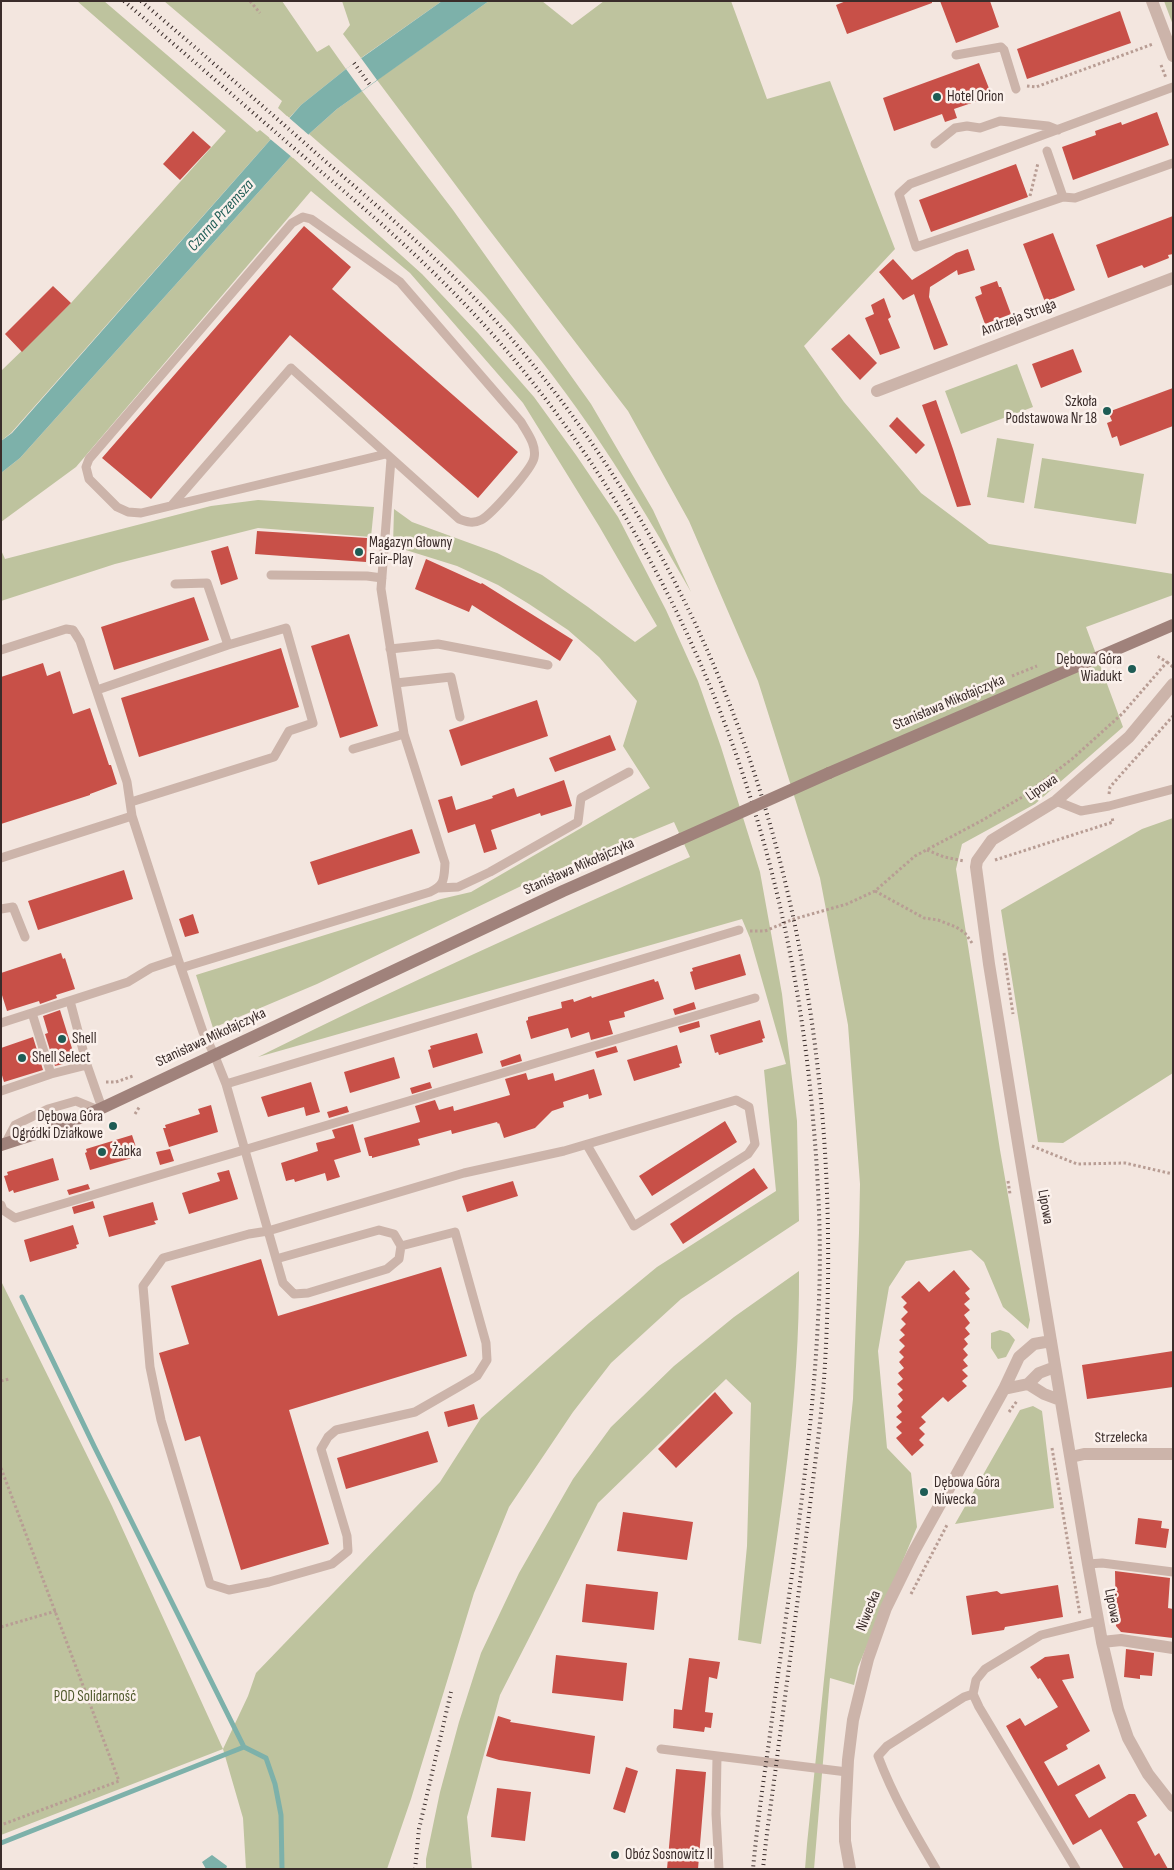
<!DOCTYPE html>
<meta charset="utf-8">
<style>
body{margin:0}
#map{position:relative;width:1174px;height:1870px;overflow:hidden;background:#f3e6df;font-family:"Sofia Sans Condensed",sans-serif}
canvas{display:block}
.frame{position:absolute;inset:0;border:2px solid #3a2c2a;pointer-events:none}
</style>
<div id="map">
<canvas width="1174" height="1870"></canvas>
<div class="frame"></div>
</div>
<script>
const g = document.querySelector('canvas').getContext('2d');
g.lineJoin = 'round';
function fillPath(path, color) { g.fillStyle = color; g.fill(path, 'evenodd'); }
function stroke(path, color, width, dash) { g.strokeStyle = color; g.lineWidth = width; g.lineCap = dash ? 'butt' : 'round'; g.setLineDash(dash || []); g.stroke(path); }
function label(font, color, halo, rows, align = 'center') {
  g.font = font + ' "Sofia Sans Condensed",sans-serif'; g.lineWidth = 5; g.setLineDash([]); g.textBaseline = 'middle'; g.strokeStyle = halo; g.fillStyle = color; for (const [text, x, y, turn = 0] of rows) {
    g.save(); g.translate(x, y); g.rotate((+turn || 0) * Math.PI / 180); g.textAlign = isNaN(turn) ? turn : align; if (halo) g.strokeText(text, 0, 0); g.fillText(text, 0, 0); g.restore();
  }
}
fillPath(new Path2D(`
 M77,1H104L257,132L260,130L271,139L11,433L1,441V371L71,303L226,131Z
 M164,1H282L317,52L329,45L346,69L301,105L289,118L278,108L282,101Z
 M342,1H442L361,58L343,34L350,25Z
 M489,1H542L572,25L604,1H731L767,99L830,81L895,249L804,346L844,402L921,493L989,544L1173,574V595L1086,627L1123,727L1035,804L962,844L956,869L1000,1150L1030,1320L1028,1329L1003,1307L984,1262L971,1250L906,1261L889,1287L878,1351L887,1448L911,1473L917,1527L858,1667L854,1685L830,1678L814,1869H805L807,1844L853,1399L859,1233L860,1184L848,1025L820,878L758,681L689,521L628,411L484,223L377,80Z
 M1164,1H1173V25Z
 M362,91L453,210L591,404L653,510L691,592C634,492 575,394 497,309C440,245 373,190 309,134L337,109Z
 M291,156L422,274L478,333L534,397L576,455L618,517L666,610L698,681L721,747L760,872L782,994L797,1121L799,1221L681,1299L611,1363L573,1412L509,1507L474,1593L411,1799L387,1869H246L243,1818L223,1749L1,1835V1281L112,1506L223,1749L248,1696L256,1673L440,1482L481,1418L589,1323L657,1267L776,1191L764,1070L786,1064L750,938L742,919L258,1057C400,986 545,921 690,857L674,822L540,877L317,984L213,1028L196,975L441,899L471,892L650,788L623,746L637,701L599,657L568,630L529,604L498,585L457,566L393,546L394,509L412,522L497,553L542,575L588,607L635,642L657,626L599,526L523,403L410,273L311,191L76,467L1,522V473L20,458Z
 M1017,364L1033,407L961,434L945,391Z
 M997,438L1034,444L1024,503L987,497Z
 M1042,458L1144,474L1136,524L1034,508Z
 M258,500L374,507L371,537L258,528L115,564L1,601V550L5,559L211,506Z
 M1173,818V1073L1063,1143L1038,1142L1001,910L1142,829Z
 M799,1271C800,1396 780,1520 761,1644L738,1640L747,1546L751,1403L726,1379L598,1503L500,1695L467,1817L472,1869H426V1859L440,1792L459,1722L481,1653L519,1573L573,1479L611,1427L674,1366L734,1317Z
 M1000,1330L1009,1333L1015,1340L1006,1357L998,1359L991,1348V1333Z
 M1033,1406L1042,1411L1054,1508L955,1524L1020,1410Z`), '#bec39e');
fillPath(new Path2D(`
 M442,1H489L337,109L309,134L291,156L20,458L1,473V441L12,433L301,105L346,69Z
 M212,1855L227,1866L226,1869H206L202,1862Z`), '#7db1aa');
fillPath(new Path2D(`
 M361,58L377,80L362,91L346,69Z
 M287,116L310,136L293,158L269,138Z`), '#f3e6df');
stroke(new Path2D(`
 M22,1297L94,1446L244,1747L266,1758L275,1784L281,1815L282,1869
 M1,1843L244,1747`), '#7db1aa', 5);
fillPath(new Path2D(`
 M846,1H932V3L847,34L836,5Z
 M940,1H990L999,27L956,43Z
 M1120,11L1131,43L1027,79L1017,49Z
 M979,63L992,96L954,109L957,118L945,122L942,114L894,131L883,98Z
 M1157,112L1169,145L1073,180L1062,147L1096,135L1095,131L1121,122L1122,125Z
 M193,131L211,147L180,180L163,164Z
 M1016,164L1028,197L931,232L919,200Z
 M1173,216V254L1168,255L1169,258L1144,268L1142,265L1108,278L1096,245Z
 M304,226L351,267L332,289L518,452L478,498L290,335L151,499L102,458Z
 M1053,233L1075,290L1045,302L1023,244Z
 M968,249L975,270L958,275L957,270L930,287L929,297L948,345L934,350L914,294L903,300L879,272L893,259L912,280L956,253Z
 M997,281L999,287H1001L1011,314L985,324L975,297L982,294L980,287Z
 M53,286L71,303L22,352L5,334Z
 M884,298L891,317L888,319L900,348L880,355L865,318L874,314L871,305Z
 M849,334L877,363L860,380L831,349Z
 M1073,349L1082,372L1041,388L1032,364Z
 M1173,388V426L1120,446L1117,436L1112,438L1107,423L1112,421L1108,412Z
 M936,400L953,449L971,505L957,507L936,445L922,405Z
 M897,417L925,445L916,454L889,426Z
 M257,531L367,538L366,562L255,554Z
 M228,546L238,579L221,585L211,551Z
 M426,559L481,584L482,583L573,640L560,661L472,605L469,612L415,589Z
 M194,597L209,640L114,670L101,627Z
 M349,634L378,726L340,738L311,646Z
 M281,648L299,707L139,757L121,698Z
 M43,663L47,676L60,671L73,714L90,708L109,765H111L117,784L90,794V795L1,824V677Z
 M537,700L548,736L461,766L449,730Z
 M610,735L616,750L555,772L549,758Z
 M564,780L572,806L541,816L540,813L491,830L497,849L484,853L475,824L448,833L438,800L452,796L456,810L493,798L492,796L514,788L517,797Z
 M412,829L420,853L318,885L310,862Z
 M124,870L133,899L38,930L28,901Z
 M193,914L199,933L185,937L179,919Z
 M61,953L63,959L65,958L75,989L56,995L57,998L40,1004L39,1001L7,1011L1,992V973Z
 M740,954L746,975L695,990L690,972L693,971L692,968Z
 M654,979L655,982L658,981L664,999L624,1012L625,1017L609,1021L613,1034L591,1040L589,1032L571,1038L568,1028L531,1039L526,1021L528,1020V1017L562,1008L561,1002L573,999L574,1002L591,996L592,998Z
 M694,1002L696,1009L675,1015L673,1009Z
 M60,1010L76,1061L55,1066L45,1034L48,1033L43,1016Z
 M760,1020L765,1038L762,1039L763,1042L719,1055L718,1052L715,1053L710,1035Z
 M699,1021L700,1027L680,1033L678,1027Z
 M477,1033L483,1053L433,1068L428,1050L431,1049L430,1046Z
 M33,1037L43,1070L4,1082L1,1072V1048Z
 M677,1045L682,1063L679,1064L680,1067L634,1081L627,1060Z
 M616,1046L618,1052L597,1058L595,1052Z
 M520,1054L522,1061L502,1067L500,1061Z
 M394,1057L400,1078L350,1093L344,1072Z
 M594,1069L602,1095L589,1099L588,1094L563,1102L564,1107L552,1111L535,1128L504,1138L499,1123L498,1124L497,1122L452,1134L451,1130L418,1139L420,1145L372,1158V1156H369L364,1138L420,1122L415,1106L435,1100L439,1110L453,1106L454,1111L510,1095L505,1079L526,1073L528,1080L553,1073L555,1081Z
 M311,1082L320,1112L306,1116L304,1107L268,1117L261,1097Z
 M430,1082L432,1088L412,1094L410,1088Z
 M211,1105L218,1132L169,1147L163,1128H166L165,1125L200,1114L198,1109Z
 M347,1106L349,1112L329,1118L327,1112Z
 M725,1121L737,1142L652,1196L639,1176Z
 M353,1124L361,1152L334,1160L340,1177L327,1181L325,1173L295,1182L294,1179L286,1181L281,1163L318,1151L316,1143L335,1138L332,1130Z
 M132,1135L139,1156L90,1170L85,1153L87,1152L86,1149Z
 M170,1149L174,1161L160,1165L156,1152Z
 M53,1158L59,1180L14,1193L13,1190L9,1192L4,1176L8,1175L7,1172Z
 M754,1168L768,1188L683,1244L670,1224Z
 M229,1170L238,1199L189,1214L182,1193L220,1181L217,1173Z
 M513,1181L518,1196L467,1212L462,1196Z
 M88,1184L90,1189L69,1195L67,1190Z
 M93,1201L95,1208L74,1214L72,1207Z
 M153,1202L158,1220L154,1221L156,1224L109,1237L103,1216Z
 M73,1225L79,1244L76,1245L77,1248L30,1262L24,1240Z
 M261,1259L278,1316L441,1267L467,1356L289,1410L329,1544L241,1570L200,1436L185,1441L159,1353L189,1344L171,1286Z
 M954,1270L970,1289L965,1293L970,1299L964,1304L970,1310L964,1315L970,1323L965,1328L970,1334L964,1339L968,1344L963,1349L968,1355L963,1360L968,1366L962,1370L968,1376L962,1381L967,1386L948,1402L943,1397L921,1417L926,1422L919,1428L925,1434L919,1440L924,1445L912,1456L896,1438L902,1433L896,1427L902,1422L896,1417L902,1412L897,1406L903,1400L898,1394L903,1390L897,1384L903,1379L898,1373L904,1368L899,1362L904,1357L899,1352L905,1346L899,1340L905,1335L900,1330L906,1324L901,1319L908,1312L903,1307L907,1303L901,1297L919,1281L929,1292Z
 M1173,1351V1387L1087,1399L1082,1365Z
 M715,1392L733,1413L676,1468L658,1449Z
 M474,1404L478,1419L448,1427L444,1412Z
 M428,1431L438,1462L346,1489L337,1458Z
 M623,1512L693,1522L687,1560L617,1551Z
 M1138,1518L1162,1521L1161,1528L1169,1529L1166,1548L1135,1544Z
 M1115,1571L1170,1578L1168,1608L1173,1609V1638L1121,1632L1116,1626Z
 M586,1584L658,1592L654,1630L582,1622Z
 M1058,1585L1063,1617L1005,1627L1004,1630L972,1635L966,1596L997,1591L1001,1594Z
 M1126,1649L1154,1653L1152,1676L1140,1675V1679L1124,1677Z
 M1069,1654L1074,1678L1062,1680L1090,1731L1066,1745L1068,1749L1044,1762L1058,1786L1099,1764L1106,1778L1075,1795L1089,1818L1129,1794H1135L1147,1816L1137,1822L1155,1856L1159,1853L1168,1869H1124L1101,1829L1073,1845L1006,1726L1020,1718L1025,1726L1058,1707L1040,1678L1038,1679L1030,1667L1045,1657Z
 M556,1655L627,1663L623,1701L552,1693Z
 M689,1658L720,1662L717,1679L709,1677L705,1712L713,1713L711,1728L705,1727L704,1732L673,1728L674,1709L682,1710Z
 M498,1716L511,1720L510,1722L595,1736L590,1774L499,1760L486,1756Z
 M626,1767L638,1771L625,1813L613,1809Z
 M676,1769L706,1772L698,1869H667Z
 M497,1788L531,1792L525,1841L491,1837Z`), '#c85048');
stroke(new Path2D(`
 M250,1L260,13
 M1161,65L1166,78
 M1027,86L1036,87L1153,44
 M1030,196L1038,163
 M1167,662L1173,667
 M1097,674L1111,672
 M1012,676L1037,666
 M1109,794L1110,787L1173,716
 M927,850L944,857L964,861
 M995,860L1113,822L1112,817
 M875,891L924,918L938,920L956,927L965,933L972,943
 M750,931H765L794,919L847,904L875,891L915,856L981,821L1024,796L1072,759L1123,713L1167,662L1157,656
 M1004,953L1013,1014
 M218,1035L235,1028
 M106,1082H116L133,1076
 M135,1114L140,1106
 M74,1138L96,1132
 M1032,1146L1077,1164L1125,1163L1173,1174
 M1008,1181L1010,1194
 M1,1381L9,1379
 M1009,1412L1017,1401
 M1052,1448L1080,1615
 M1,1468L119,1781L1,1825
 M911,1594L947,1525
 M1,1627L56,1611`), '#b89d94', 3, [2.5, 2.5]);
stroke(new Path2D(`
 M956,55L1001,47L1004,50L1016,89
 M1173,87L910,184L899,194L916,247L1063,197L1075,198L1173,163
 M935,144L955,128L967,126L980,128L1000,121L1048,126L1058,130
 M1047,151L1063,197
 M172,505L291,368L459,519C467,522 473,524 481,520C491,515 532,469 534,458C537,445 527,433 521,422L400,282L311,219L303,217L292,223L89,459L86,467L89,479L117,507L128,512L141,513L386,454
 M271,575L367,576L382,578
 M390,649L438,644L548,665
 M1,650L66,629L73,630L80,641L127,782L132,816L178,959L203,1032L214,1054L226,1084L283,1283L294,1294L308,1293L387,1269L399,1259L401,1246L394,1234L379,1230L276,1259
 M396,683L451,677L460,717
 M97,690L228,645L207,583L175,584
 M353,749L404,734
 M1056,801L1081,811L1109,806L1173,789
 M131,802L274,757L289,731L313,723L286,628L228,645
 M1,858L132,816
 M439,888L458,887L490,872L578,822L581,798L629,772
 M1,909L13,907L25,937
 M181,968L430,892C445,885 444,879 445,863L404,734L381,589L391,459
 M70,1001L87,1065L102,1108
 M32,1013L51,1074
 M1,1023L128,982L151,968L178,959
 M226,1084L739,930
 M1,1091L51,1074L87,1065
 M5,1144L15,1125L48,1109L76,1101L98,1110
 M1,1205L3,1210L15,1218L755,998
 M401,1246L455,1232L486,1343L487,1360L477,1376L462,1385L415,1412L336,1430L328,1437L321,1449L347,1536L348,1551L332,1564L269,1582L229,1590L210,1584L161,1420L150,1367L143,1286L163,1258L249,1234L268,1231L464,1173L564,1151L736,1100L749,1107L755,1144L748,1154L634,1226L587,1145
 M1088,1564L1102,1563L1173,1572
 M661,1749L847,1772
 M717,1756L716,1814L719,1869
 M936,1869C914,1832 893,1796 878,1756L887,1746L964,1697L973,1694
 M1076,1869L979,1707L973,1694L976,1680L985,1669L1041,1635L1098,1621`), '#ccb4aa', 9);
stroke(new Path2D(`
 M1152,1L1173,56
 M877,391L1173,278
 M1173,684L1129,737L1056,801L992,840L977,861L976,867L989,964L1019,1149L1088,1564L1102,1642L1118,1709L1128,1738L1148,1774L1173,1806
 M1028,1384L1044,1394L1060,1400
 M1004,1389L1028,1384L1039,1373L1055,1367
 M1071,1457L1084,1454H1173
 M1102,1642L1121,1640L1173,1648
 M850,1869L845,1841V1821L848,1760L853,1720L868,1659L886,1608L913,1553L1004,1389L1019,1357L1034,1344L1051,1341`), '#ccb4aa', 12);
stroke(new Path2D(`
 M829,773L1173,625
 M1,1145L66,1124L102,1108L563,891L681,839`), '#a0827b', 12);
stroke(new Path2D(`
 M124,1C191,59 258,117 325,175C384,225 442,277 494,336C685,554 789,831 813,1119C819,1185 822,1253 818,1320C811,1462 787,1602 769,1742C763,1784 757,1826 753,1869
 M141,1C203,54 264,107 325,161C387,214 448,267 502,328C755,616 847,987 825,1364C822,1416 814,1469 808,1522C798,1595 789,1669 779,1742C774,1785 767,1827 763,1869
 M354,63L370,85
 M415,1869L419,1829L451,1692`), '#3a2c2a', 4, [1, 4]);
stroke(new Path2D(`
 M681,839L829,773`), '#a0827b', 12);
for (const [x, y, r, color] of [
 [937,97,5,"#1e5c55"],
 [1107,411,5,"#1e5c55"],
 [359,552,5,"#1e5c55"],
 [1132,669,5,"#1e5c55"],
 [62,1039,5,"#1e5c55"],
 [22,1058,5,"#1e5c55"],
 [113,1126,5,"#1e5c55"],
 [102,1152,5,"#1e5c55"],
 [924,1492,5,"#1e5c55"],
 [615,1855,5,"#1e5c55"]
]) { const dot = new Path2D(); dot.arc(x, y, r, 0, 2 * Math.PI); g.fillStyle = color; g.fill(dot); stroke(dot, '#fbf1ec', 2); }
label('15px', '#3a2c2a', '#fbf1ec', [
 ["Hotel Orion",947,97],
 ["Szkoła",1097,402,"right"],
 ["Podstawowa Nr 18",1097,419,"right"],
 ["Magazyn Głowny",369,543],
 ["Fair-Play",369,560],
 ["Dębowa Góra",1122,660,"right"],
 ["Wiadukt",1122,677,"right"],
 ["Shell",72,1039],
 ["Shell Select",32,1058],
 ["Dębowa Góra",103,1117,"right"],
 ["Ogródki Działkowe",103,1134,"right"],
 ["Żabka",112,1152],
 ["Dębowa Góra",934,1483],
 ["Niwecka",934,1500],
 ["Obóz Sosnowitz II",625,1855]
], 'left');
label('15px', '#3a2c2a', '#fbf1ec', [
 ["Andrzeja Struga",1019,318,-21],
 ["Stanisława Mikołajczyka",949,703,-23],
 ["Lipowa",1042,788,-35],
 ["Stanisława Mikołajczyka",579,867,-24],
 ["Stanisława Mikołajczyka",211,1038,-25],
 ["Lipowa",1045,1207,80],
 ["Strzelecka",1121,1438,-1],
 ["Lipowa",1112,1606,79],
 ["Niwecka",869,1611,-68]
]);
label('15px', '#50592d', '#fbf1ec', [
 ["POD Solidarność",95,1697]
]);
label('italic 16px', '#1e5c55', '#fbf1ec', [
 ["Czarna Przemsza",221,216,-48]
]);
</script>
